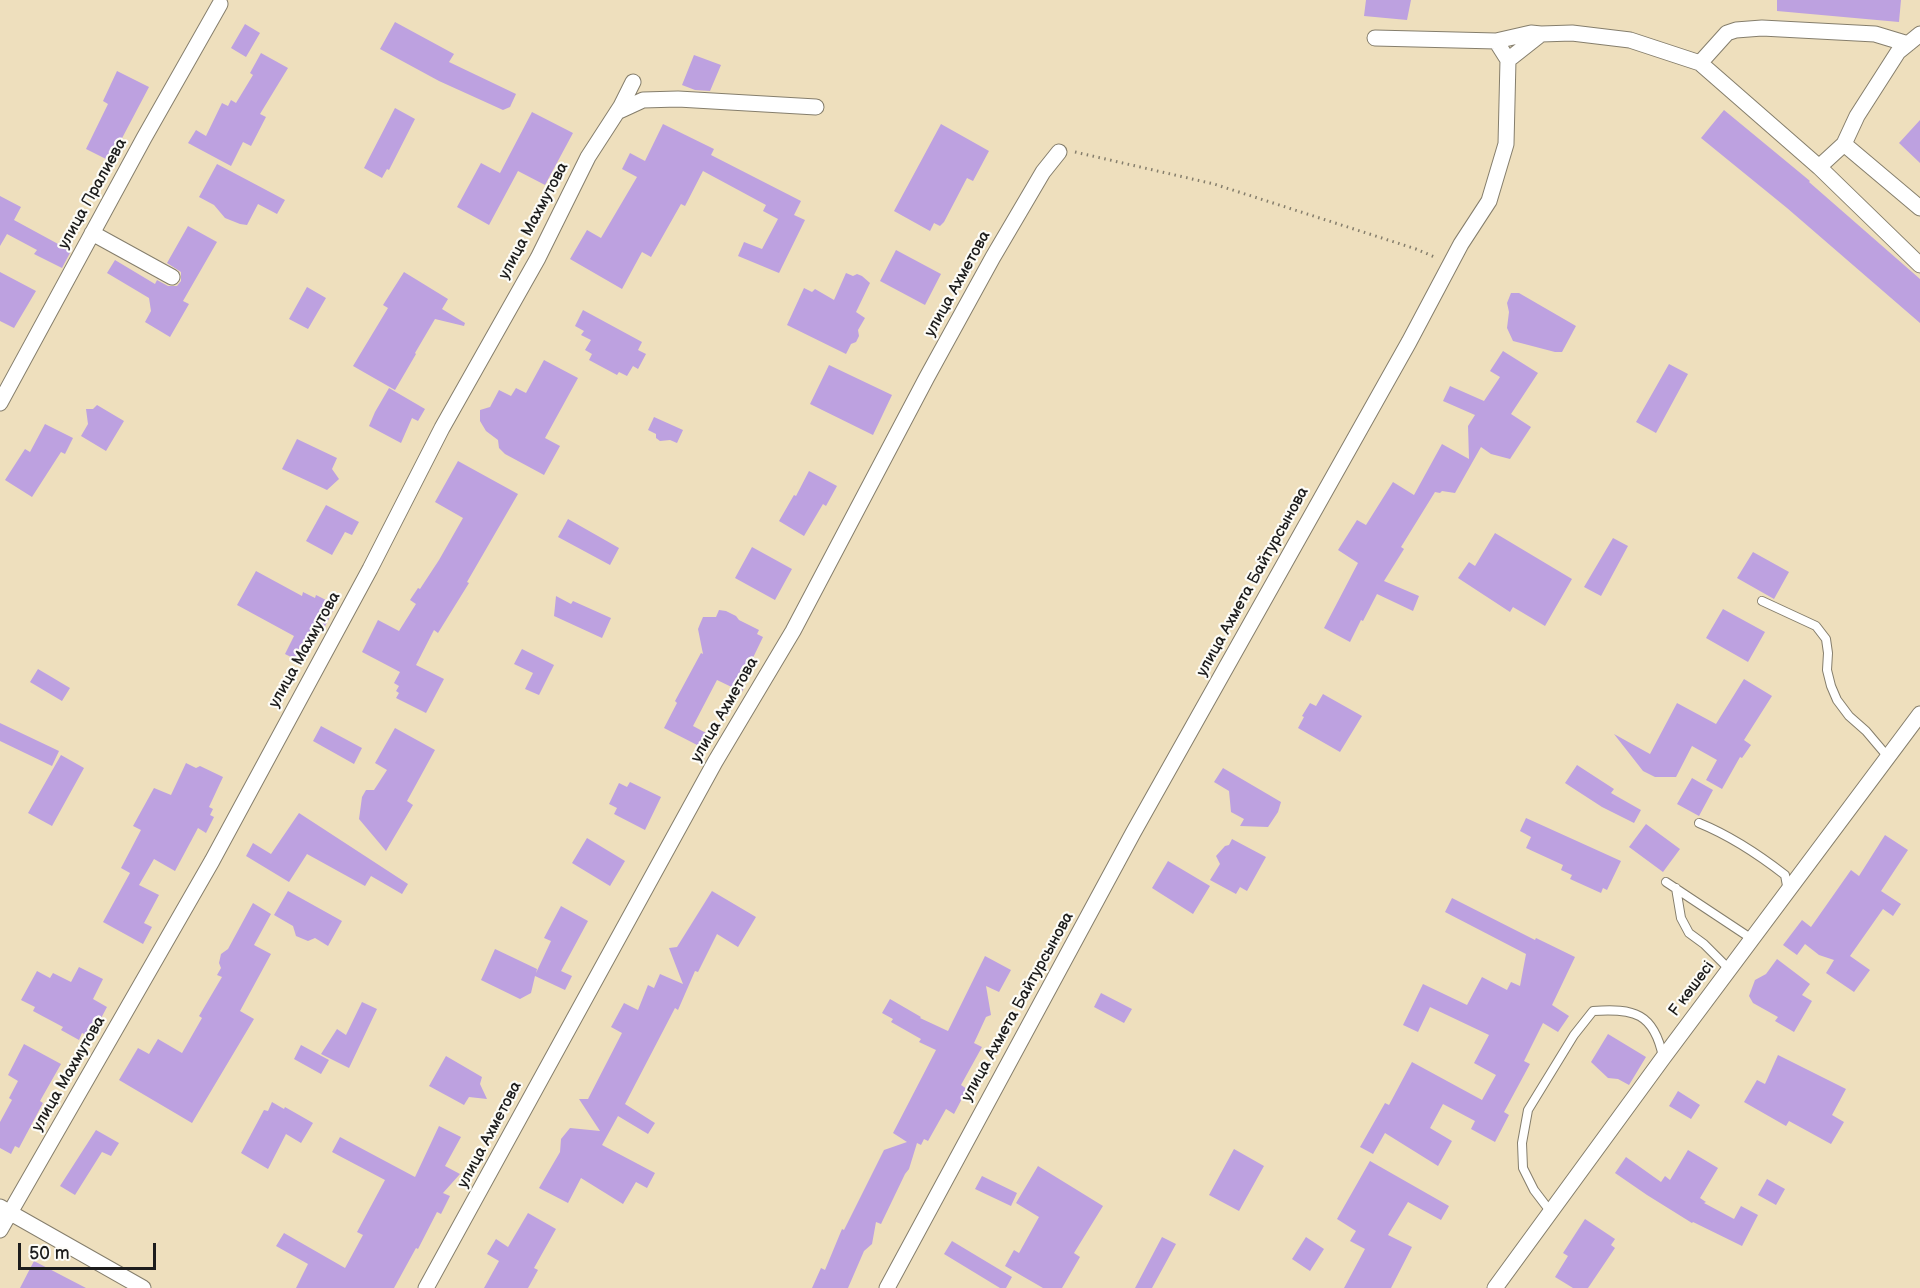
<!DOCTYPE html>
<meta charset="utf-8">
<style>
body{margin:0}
#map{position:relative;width:1920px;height:1288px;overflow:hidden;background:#eedfbd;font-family:"Balsamiq Sans",sans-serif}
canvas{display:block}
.scale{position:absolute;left:18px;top:1243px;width:138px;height:27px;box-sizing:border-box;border:3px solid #1c1c1c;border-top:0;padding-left:8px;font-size:18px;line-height:21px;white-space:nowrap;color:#1c1c1c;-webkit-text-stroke:4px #fdfcf7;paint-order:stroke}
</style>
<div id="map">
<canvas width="1920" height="1288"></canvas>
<div class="scale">50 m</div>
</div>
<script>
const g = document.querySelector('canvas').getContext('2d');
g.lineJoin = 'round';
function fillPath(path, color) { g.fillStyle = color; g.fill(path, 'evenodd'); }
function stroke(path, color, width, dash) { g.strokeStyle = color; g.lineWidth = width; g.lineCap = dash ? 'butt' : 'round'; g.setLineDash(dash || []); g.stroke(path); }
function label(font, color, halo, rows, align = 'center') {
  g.font = font + ' "Balsamiq Sans",sans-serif'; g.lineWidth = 4.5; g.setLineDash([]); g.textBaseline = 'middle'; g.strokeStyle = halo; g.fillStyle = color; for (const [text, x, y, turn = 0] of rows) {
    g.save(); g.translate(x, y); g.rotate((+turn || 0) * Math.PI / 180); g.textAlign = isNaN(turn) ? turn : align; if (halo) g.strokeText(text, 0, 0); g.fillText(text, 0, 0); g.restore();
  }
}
fillPath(new Path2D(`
 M1366,0H1411L1407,20L1364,16Z
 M1777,0H1901L1899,22L1777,11Z
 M395,22L454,54L449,62L516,94L510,107L503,110L439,81L380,49Z
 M245,24L260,33L246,57L231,48Z
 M261,53L288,68L260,114L266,117L251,146L243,142L231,166L188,143L196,130L206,136L222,103L228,106L231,100L236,103L253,75L250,73Z
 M694,55L721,65L710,91L695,90L682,85Z
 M117,71L149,87L110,161L86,149L108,104L103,101Z
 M395,108L415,119L389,170L387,169L382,178L364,168Z
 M1724,110L1810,181L1809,182L1920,279V323L1787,208L1701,138Z
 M532,112L573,133L545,185L518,171L489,225L457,207L481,163L500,173Z
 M1920,120V163L1899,143Z
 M663,124L714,149L711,155L801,201L794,215L805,220L779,273L738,256L744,242L762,249L778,219L763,211L766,205L703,171L685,206L681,204L651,257L642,252L622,289L570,259L587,230L601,238L637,177L622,169L630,153L645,161Z
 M941,124L989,151L973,181L967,178L944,222L940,226L934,223L930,231L894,211Z
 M217,164L285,200L277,214L258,204L247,225L240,224L225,218L214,205L199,197Z
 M0,196L21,207L14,220L71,251L62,268L34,254L37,250L7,234L0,246Z
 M188,226L217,242L183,301L189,304L170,337L145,322L151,311L149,298L107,273L115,260L155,284L157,280L168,286H177L181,281V272L167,263Z
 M896,250L941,274L925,305L880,281Z
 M0,272L36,291L14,328L0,321Z
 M404,272L448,299L442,309L465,323L464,326L435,319L415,353L416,354L395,390L353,366L388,308L383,305Z
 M846,273L853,276L857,274L862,276L870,283L856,312L865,318L858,330L859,336L856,342L851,344L846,354L787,325L804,288L812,292L815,289L834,300Z
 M307,287L326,298L308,329L289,319Z
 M1511,293H1519L1576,326L1562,352H1555L1513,341L1507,328L1509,312L1507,303Z
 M583,310L642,342L638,350L646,354L638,369L633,366L627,376L619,372L617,375L589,360L592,354L585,350L591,340L581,335L584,331L575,326Z
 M1503,351L1538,373L1511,414L1531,427L1510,459L1491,454L1481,447L1455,493L1442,491L1440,493L1435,492L1401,547L1404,549L1384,581L1419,596L1413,611L1377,594L1363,621L1361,620L1350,642L1324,628L1358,563L1338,550L1357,520L1366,525L1393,482L1414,495L1442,444L1469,459L1468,426L1475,415L1443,401L1450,386L1484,401L1500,377L1490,371Z
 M544,360L578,378L545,438L560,446L544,475L505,454L499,448L498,440L486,431L480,421V410L490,407L499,390L511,396L516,388L526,393Z
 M1669,364L1688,374L1656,433L1636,422Z
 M829,365L892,395L873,435L810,404Z
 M389,388L425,409L418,421L412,418L401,443L369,426L375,412Z
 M97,405L124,421L106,451L81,436L88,424L86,409H93Z
 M654,417L683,430L677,443L670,440L660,441L656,438V434L648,430Z
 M45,424L73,438L65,454L61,452L32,497L5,480L25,449L30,452Z
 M297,439L337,458L332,469L339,479L327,490L282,469Z
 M458,461L518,494L467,582L469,583L438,633L434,630L416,665L444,679L426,713L396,698L399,693L396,691L399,686L394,683L400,672L362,652L378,620L399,631L416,604L410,600L418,588L420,589L439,560L463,518L435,502Z
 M809,471L837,486L826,506L823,504L804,536L779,521L794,495L796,496Z
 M326,505L359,522L352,535L345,532L332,555L306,541Z
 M568,519L619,548L610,565L558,537Z
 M1495,533L1572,579L1545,626L1513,607L1510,612L1458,578L1469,562L1475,566Z
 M1613,538L1628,546L1601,596L1584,587Z
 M752,547L792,569L775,600L735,578Z
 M1753,552L1789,572L1774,599L1737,578Z
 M256,571L302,596L303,592L315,598L316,595L336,605L321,634L315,630L299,661L285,654L294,636L237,605Z
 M556,596L571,604L573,601L611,618L602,638L554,616Z
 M1723,609L1765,632L1748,662L1706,638Z
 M719,610L726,611L736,616L739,620L759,630L757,634L763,637L749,666L753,668L742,692L717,680L693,726L708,734L701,747L664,728L677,703L675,701L701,653L703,654L698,629L700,624L703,617H716Z
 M522,649L554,665L539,695L525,689L533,673L514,664Z
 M38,669L70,688L62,701L30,682Z
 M1744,679L1772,696L1744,740L1751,745L1742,758L1740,757L1722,789L1706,780L1717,760L1692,746L1676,777H1655L1643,771L1614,734L1650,754L1677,703L1716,724Z
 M1323,694L1362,716L1340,752L1298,728L1304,717L1302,716L1310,703L1316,706Z
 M0,723L59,751L52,766L0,741Z
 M321,726L362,748L354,764L313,741Z
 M395,728L435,750L407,801L413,805L386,851L359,819L362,797L366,790H374L387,770L375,763Z
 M61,755L84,768L52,826L28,813Z
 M186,763L196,768L200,766L223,777L209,807L213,809L210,815L214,817L206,833L198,828L175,871L154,859L139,885L159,895L144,923L152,927L143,944L103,922L130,873L121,868L141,830L133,826L154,788L171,795Z
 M1577,765L1614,789L1611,793L1641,810L1634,823L1602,807L1565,783Z
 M1223,768L1281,802L1278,812L1268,827L1240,826L1244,819L1231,812L1229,791L1214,782Z
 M1692,778L1713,790L1699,816L1677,804Z
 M630,782L661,797L645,830L614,814L617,808L609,804L619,783L627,787Z
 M299,813L408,884L402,894L371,876L365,886L307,854L289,882L246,856L253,843L271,854Z
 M1526,818L1621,861L1607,890L1603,888L1601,893L1570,879L1572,875L1561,870L1563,865L1526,848L1531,837L1520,831Z
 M1646,824L1680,849L1663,872L1629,847Z
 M1885,835L1908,850L1881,891L1901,904L1893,916L1883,909L1850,956L1870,970L1854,992L1826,973L1834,960L1819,955L1805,944L1797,955L1783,945L1802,920L1811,927L1851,870L1859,876Z
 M587,838L625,861L610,886L572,863Z
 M1232,839L1266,857L1247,891L1240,887L1236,894L1210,880L1220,864L1216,856L1225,846L1229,845Z
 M1168,861L1210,886L1193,914L1152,888Z
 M288,891L342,921L328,946L315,938L308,941L296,936L293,926L274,915Z
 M712,891L756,917L738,947L717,934L698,972L695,971L678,1010L675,1008L625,1104L655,1123L648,1134L618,1116L602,1145L655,1173L647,1188L636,1182L623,1204L581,1178L568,1203L539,1188L560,1152L561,1139L570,1128L600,1131L579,1099H588L622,1033L611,1027L624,1003L638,1010L648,985L654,988L660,974L683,984L669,948L677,947Z
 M1452,898L1535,940L1536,938L1575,957L1552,1005L1569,1016L1558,1032L1543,1023L1524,1061L1530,1064L1504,1112L1509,1115L1495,1142L1471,1129L1475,1121L1443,1104L1430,1128L1452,1141L1438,1166L1385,1133L1373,1154L1360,1147L1385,1103L1389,1105L1412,1062L1482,1100L1496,1075L1474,1063L1489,1035L1430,1007L1418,1032L1403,1025L1423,984L1467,1005L1482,977L1507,990L1511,982L1520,986L1526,954L1445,912Z
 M253,903L271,914L254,945L271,954L240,1011L254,1019L192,1123L119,1080L138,1048L149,1054L158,1039L182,1053L202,1018L199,1016L222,977L217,975L221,968L219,963L221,954L228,949Z
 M561,906L588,921L561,971L572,976L565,990L535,976L531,993L520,999L481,980L495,949L537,969L536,973L551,941L544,938Z
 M985,956L1011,970L999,992L986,986L991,1015L986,1017L974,1043L982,1047L961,1085L967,1089L954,1114L946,1109L928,1141L924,1139L921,1145L917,1143L909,1169L905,1174L881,1224L876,1222L872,1244L864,1251L848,1288H812L821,1268L825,1270L842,1229L844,1230L884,1150L907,1142L893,1133L936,1050L919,1042L921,1039L891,1022L893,1019L882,1013L890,999L921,1017L920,1018L948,1031Z
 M1777,959L1810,984L1802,995L1812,1001L1794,1032L1775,1021L1778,1017L1753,1003L1749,996L1755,980L1766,974Z
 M79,967L103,979L93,999L107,1007L91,1037L82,1033L79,1040L61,1030L63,1027L33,1011L35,1007L21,1000L37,971L50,978L53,973L71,982Z
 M1101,993L1132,1009L1124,1023L1094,1007Z
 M362,1002L377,1009L349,1068L321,1054L337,1029L346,1035Z
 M1608,1034L1646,1057L1629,1085L1618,1079L1608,1078L1591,1062Z
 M24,1044L61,1064L40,1101L43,1103L19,1148L15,1146L11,1154L0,1148V1122L12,1100L9,1098L18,1081L8,1075Z
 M301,1045L329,1060L321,1074L294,1059Z
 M1778,1055L1846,1089L1832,1115L1844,1122L1831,1144L1789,1121L1786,1126L1744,1102L1757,1080L1765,1084Z
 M446,1056L482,1077L480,1084L487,1099L469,1097L464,1105L429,1086Z
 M1678,1091L1700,1105L1691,1119L1669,1106Z
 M272,1102L284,1109L285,1107L313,1123L301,1143L286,1134L268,1169L241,1153L264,1110L268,1111Z
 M439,1126L461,1137L445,1166L460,1174L443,1193L450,1196L441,1214L437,1212L418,1249L416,1248L394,1288H296L308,1264L276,1246L284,1233L345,1268L363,1235L357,1232L385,1180L332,1152L340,1137L415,1177Z
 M96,1130L119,1143L111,1156L102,1152L75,1195L60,1186Z
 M1234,1149L1264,1166L1239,1211L1209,1195Z
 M1688,1150L1718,1168L1700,1198L1706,1202L1704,1203L1734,1219L1741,1206L1758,1215L1742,1246L1693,1222L1692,1223L1647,1195L1615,1173L1626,1157L1661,1182L1665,1176L1670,1180Z
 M1370,1161L1449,1206L1441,1220L1408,1202L1388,1235L1412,1247L1391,1288H1344L1365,1249L1350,1241L1356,1231L1337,1219Z
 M1038,1166L1103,1206L1074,1253L1080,1257L1062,1288H1043L1005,1266L1014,1250L1019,1253L1039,1217L1016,1203Z
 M982,1176L1017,1193L1011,1206L975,1189Z
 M1767,1179L1785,1189L1776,1205L1758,1195Z
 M528,1213L556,1229L534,1268L538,1270L528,1288H484L499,1261L487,1254L496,1239L508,1247Z
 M1585,1219L1615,1239L1611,1245L1615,1248L1588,1288H1573L1555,1277L1568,1256L1563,1253Z
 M1162,1237L1176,1244L1152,1288H1135Z
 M1306,1237L1324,1249L1310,1271L1292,1259Z
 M952,1241L1012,1277L1006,1288H1000L944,1254Z
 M34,1261L86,1288H20Z`), '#bda1e0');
const service = new Path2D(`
 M1762,601L1816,626L1826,639L1828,653L1827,670L1831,686L1837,700L1849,716L1866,731L1888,757
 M1699,823C1731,836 1758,854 1785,875L1788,891
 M1666,882L1752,939
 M1676,888L1681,918L1689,933L1704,944L1729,969
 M1550,1211L1534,1190L1523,1168L1522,1143L1528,1110L1574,1035L1593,1011C1634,1008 1654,1013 1663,1057`);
const minor = new Path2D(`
 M1920,34L1898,52L1857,116L1844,144L1920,208
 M1375,38L1496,41L1508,60
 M1496,41L1531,33L1541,34
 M617,112L643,100L678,99L816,107
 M1844,144L1819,167L1700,63L1727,33L1736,30L1762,28L1875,34L1908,44
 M1819,167L1920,265
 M92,233L172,277
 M0,403L144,138L220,4
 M0,1207L143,1288
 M0,1230L212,861L370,569L442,428L538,258L588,157L621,106L633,82
 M426,1288L715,762L793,631L927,377L993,257L1043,172L1059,152
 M887,1288L1133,833L1409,342L1461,244L1489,201L1506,144L1508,60L1541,34L1572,33L1630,40L1700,63
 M1495,1288L1663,1058L1920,714`);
stroke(service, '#857e6c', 10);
stroke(minor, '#857e6c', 17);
stroke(new Path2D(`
 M1075,152L1214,184L1416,249L1437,258`), '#857e6c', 3, [1.5, 4.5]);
stroke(service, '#fff', 8);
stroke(minor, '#fff', 15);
label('16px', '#1c1c1c', '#fdfcf7', [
 ["улица Пралиева",93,194,-61],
 ["улица Махмутова",534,221,-62],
 ["улица Ахметова",958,284,-61],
 ["улица Ахмета Байтурсынова",1253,582,-61],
 ["улица Махмутова",305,650,-61],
 ["улица Ахметова",725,710,-60],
 ["F көшесі",1692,989,-53],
 ["улица Ахмета Байтурсынова",1018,1007,-61],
 ["улица Махмутова",69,1074,-60],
 ["улица Ахметова",490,1135,-62]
]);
</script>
